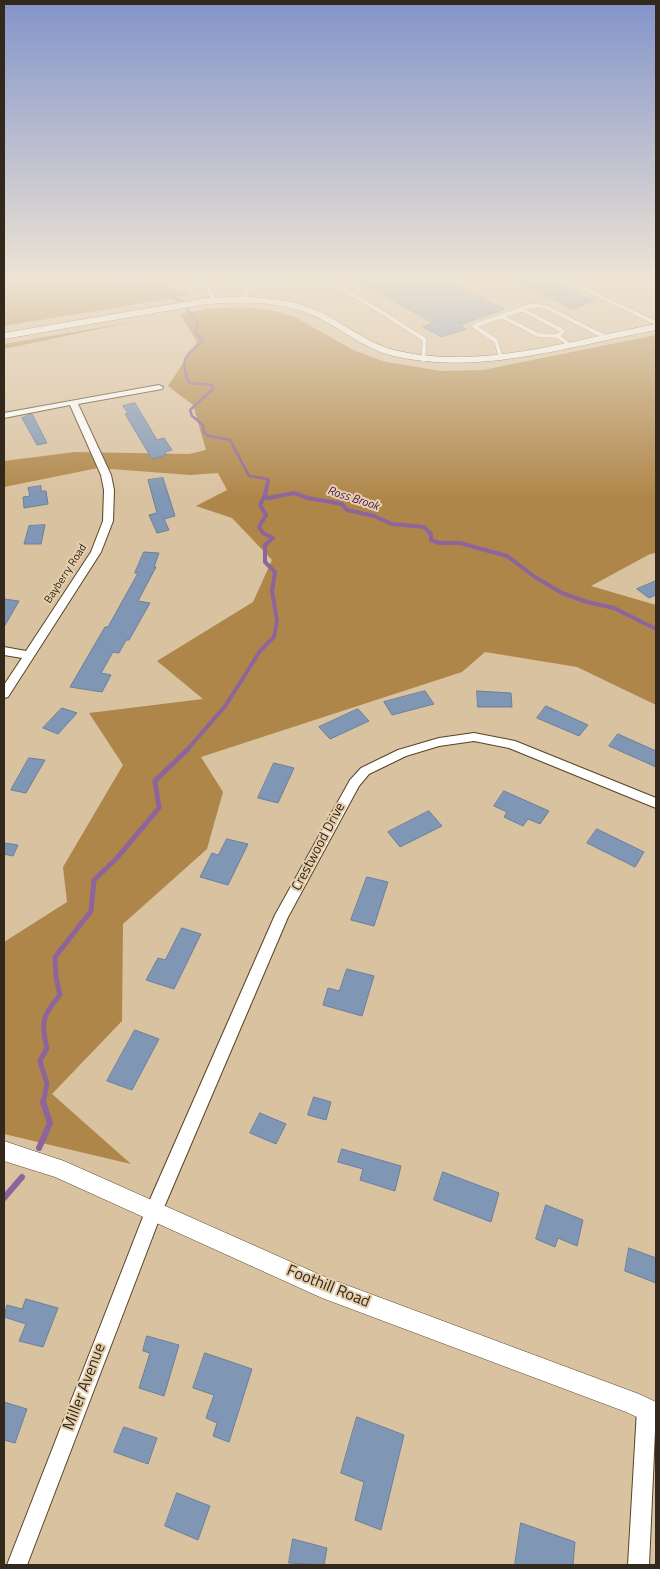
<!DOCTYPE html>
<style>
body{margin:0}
#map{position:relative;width:660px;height:1569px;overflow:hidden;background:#d9c2a0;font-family:"Titillium Web",sans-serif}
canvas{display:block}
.frame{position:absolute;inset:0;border:5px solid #32291c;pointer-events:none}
</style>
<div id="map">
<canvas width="660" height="1569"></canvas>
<div class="frame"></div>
</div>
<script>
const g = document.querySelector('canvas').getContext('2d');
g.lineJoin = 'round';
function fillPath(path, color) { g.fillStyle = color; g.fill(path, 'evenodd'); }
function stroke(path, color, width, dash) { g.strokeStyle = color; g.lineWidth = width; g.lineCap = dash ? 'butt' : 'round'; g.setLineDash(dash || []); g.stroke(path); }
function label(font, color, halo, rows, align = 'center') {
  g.font = font + ' "Titillium Web",sans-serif'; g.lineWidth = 4; g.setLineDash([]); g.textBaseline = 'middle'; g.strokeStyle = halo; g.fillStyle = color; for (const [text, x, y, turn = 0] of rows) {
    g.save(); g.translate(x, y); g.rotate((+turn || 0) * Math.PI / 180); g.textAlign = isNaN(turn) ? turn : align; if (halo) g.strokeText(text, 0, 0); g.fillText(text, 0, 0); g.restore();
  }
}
fillPath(new Path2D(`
 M4,279H148L192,295L4,326Z
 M241,307L270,310L295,317L353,350L386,362L441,371L483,370L656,335V553L650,554L591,586L656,605V705L577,667L485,652L462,672L201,757L223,792L207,849L123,924L122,1021L52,1094L131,1164L4,1134V942L67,902L63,867L123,765L89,713L203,699L157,661L253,602L272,560L232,518L196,506L227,490L218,473L190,475L98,468L4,487V461L75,452L189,454L206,450L193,405L168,386L197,342L180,314L209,309Z
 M132,322L4,349V344Z`), '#af8649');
stroke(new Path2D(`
 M88,279L104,284L154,289L183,302
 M187,309L198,323L196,334L203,341C185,356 179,358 189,383L212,385L213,389L190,410L192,416L203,425L204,433L209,436L230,440L249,476L268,479L267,483`), '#8d659c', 2.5);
stroke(new Path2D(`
 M268,481L265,495L268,498L294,493L308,498L342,504L347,510L374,516L392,524L424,527L431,534V540L440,543H460L507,556L535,577L562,593L587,602L614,608L656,629
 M187,750L226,705L260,651L274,637L277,621L272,591L275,572L265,562V545L273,538L263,533L259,527L266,515L260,505L265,495`), '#8d659c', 4);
stroke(new Path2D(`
 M43,1103L47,1084L40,1061L47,1048C40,1022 43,1015 60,995L56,977L55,957L91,911L94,880L116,859L159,808L155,781L188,749`), '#8d659c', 5);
stroke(new Path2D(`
 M39,1148L50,1123L43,1102
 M4,1198L22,1177`), '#8d659c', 6);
const building = new Path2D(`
 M354,279H446L504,309L460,325L466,329L442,337L423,327L433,323Z
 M512,279H547L593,301L573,309Z
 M135,403L157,440L164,438L172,450L165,452L167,455L152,459L125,414L128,413L123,406Z
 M32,414L47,443L37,445L22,418Z
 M163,478L175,516L164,519L169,530L157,533L149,515L157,513L148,480Z
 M41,486V491H46L48,504L24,508L23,497L30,496L28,488Z
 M45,525L41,544H24L29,526Z
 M144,552L159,553L154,567H156L138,601L150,603L129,640H126L119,653L113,652L101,673L111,675L102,692L70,687L105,627H108L138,573H135Z
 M656,581V595L649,598L637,589Z
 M4,599L19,601L4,627Z
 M425,691L434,704L392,715L384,702Z
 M477,691L511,693L512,707H478Z
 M546,706L588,725L579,736L537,718Z
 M62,708L77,713L58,734L43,728Z
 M358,709L369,721L330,739L319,727Z
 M618,734L656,751V767L609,746Z
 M29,758L45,760L26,793L11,790Z
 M274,763L294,768L278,803L258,798Z
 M504,791L549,811L540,824L528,819L523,826L504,817L507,812L494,806Z
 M429,811L442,826L400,847L388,832Z
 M597,829L644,852L635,867L587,843Z
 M227,839L248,844L228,885L200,877L212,853L218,855Z
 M4,843L18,845L13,856L4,854Z
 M367,877L388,882L374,926L351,920Z
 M182,928L201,934L174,989L146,980L158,958L165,960Z
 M347,969L374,976L362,1016L323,1005L328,988L339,991Z
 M135,1030L159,1039L132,1090L107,1081Z
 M314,1097L331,1102L326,1120L308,1115Z
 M260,1113L286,1124L276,1144L250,1133Z
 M342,1149L401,1166L395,1191L360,1180L363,1169L338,1162Z
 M443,1172L499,1193L491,1222L434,1200Z
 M546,1205L583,1220L577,1246L558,1238L555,1247L536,1239Z
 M629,1248L656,1258V1283L625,1271Z
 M26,1299L58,1308L43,1347L19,1341L26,1324L4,1317L7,1305L22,1309Z
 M147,1336L179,1345L164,1396L139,1388L150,1353L143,1351Z
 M205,1353L252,1369L229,1442L213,1436L217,1423L206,1418L214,1395L193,1388Z
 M4,1402L27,1409L15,1443L4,1440Z
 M357,1417L404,1435L381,1530L355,1520L364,1482L341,1473Z
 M124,1427L157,1438L148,1464L114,1452Z
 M177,1493L210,1506L198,1540L165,1526Z
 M521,1523L575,1542L573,1565H515Z
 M293,1539L327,1548L324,1565L289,1563Z`);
fillPath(building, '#7f96b4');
stroke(building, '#6a7f9d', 1);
const service = new Path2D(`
 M198,279L208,287L214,301
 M231,279L247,289
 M563,279L656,323
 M243,299L249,288C271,284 296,277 319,281C348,287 397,323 424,339C426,347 422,350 424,360
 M521,309L563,331L558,336L568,344
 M501,316L538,335L558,336
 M501,358L496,341L474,326L530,306H538L546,307L605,337`);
const minor = new Path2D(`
 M159,385L163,387L162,389L78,404L111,475L114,490L113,521L101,552L8,697L4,698V685L22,658L4,655V647L26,651L91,552L103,521L104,490L101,475L70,405L4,418V413Z
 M474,733L515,741L656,798V808L509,748L474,741L439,746L406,756L369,774L359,786L288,917L162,1212L27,1565H7L148,1204L275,915L350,780L361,768L398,750L439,738Z
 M647,1400L654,1403L656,1409L649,1565H628L637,1410L640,1403Z`);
const tertiary = new Path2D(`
 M235,297C264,297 294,299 320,312C345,324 367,343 394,350C481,371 571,340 656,324V330C570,346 481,376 393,356C362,348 340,327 312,315C279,300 242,302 207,304L4,339V333L207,298Z
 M4,1141L64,1161L325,1277L639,1394L656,1402V1426L626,1412L322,1298L55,1177L4,1161Z`);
stroke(service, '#574326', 4.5);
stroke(minor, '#574326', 2);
stroke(tertiary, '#574326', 1);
stroke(service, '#fff', 4);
fillPath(minor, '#fff');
fillPath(tertiary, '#fff');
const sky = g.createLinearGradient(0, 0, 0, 499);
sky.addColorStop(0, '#8394ca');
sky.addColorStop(0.56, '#eee4d4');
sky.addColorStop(1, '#eee4d400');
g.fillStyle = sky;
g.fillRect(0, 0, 660, 499);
label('11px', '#32291c', '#e6cfad', [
 ["Bayberry Road",66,574,-57]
]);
label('italic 12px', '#4a165b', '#e6cfad', [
 ["Ross Brook",353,499,18]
]);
label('14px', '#32291c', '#e6cfad', [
 ["Crestwood Drive",319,847,-62]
]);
label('16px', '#32291c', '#e6cfad', [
 ["Foothill Road",328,1287,22],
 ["Miller Avenue",85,1387,-69]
]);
</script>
